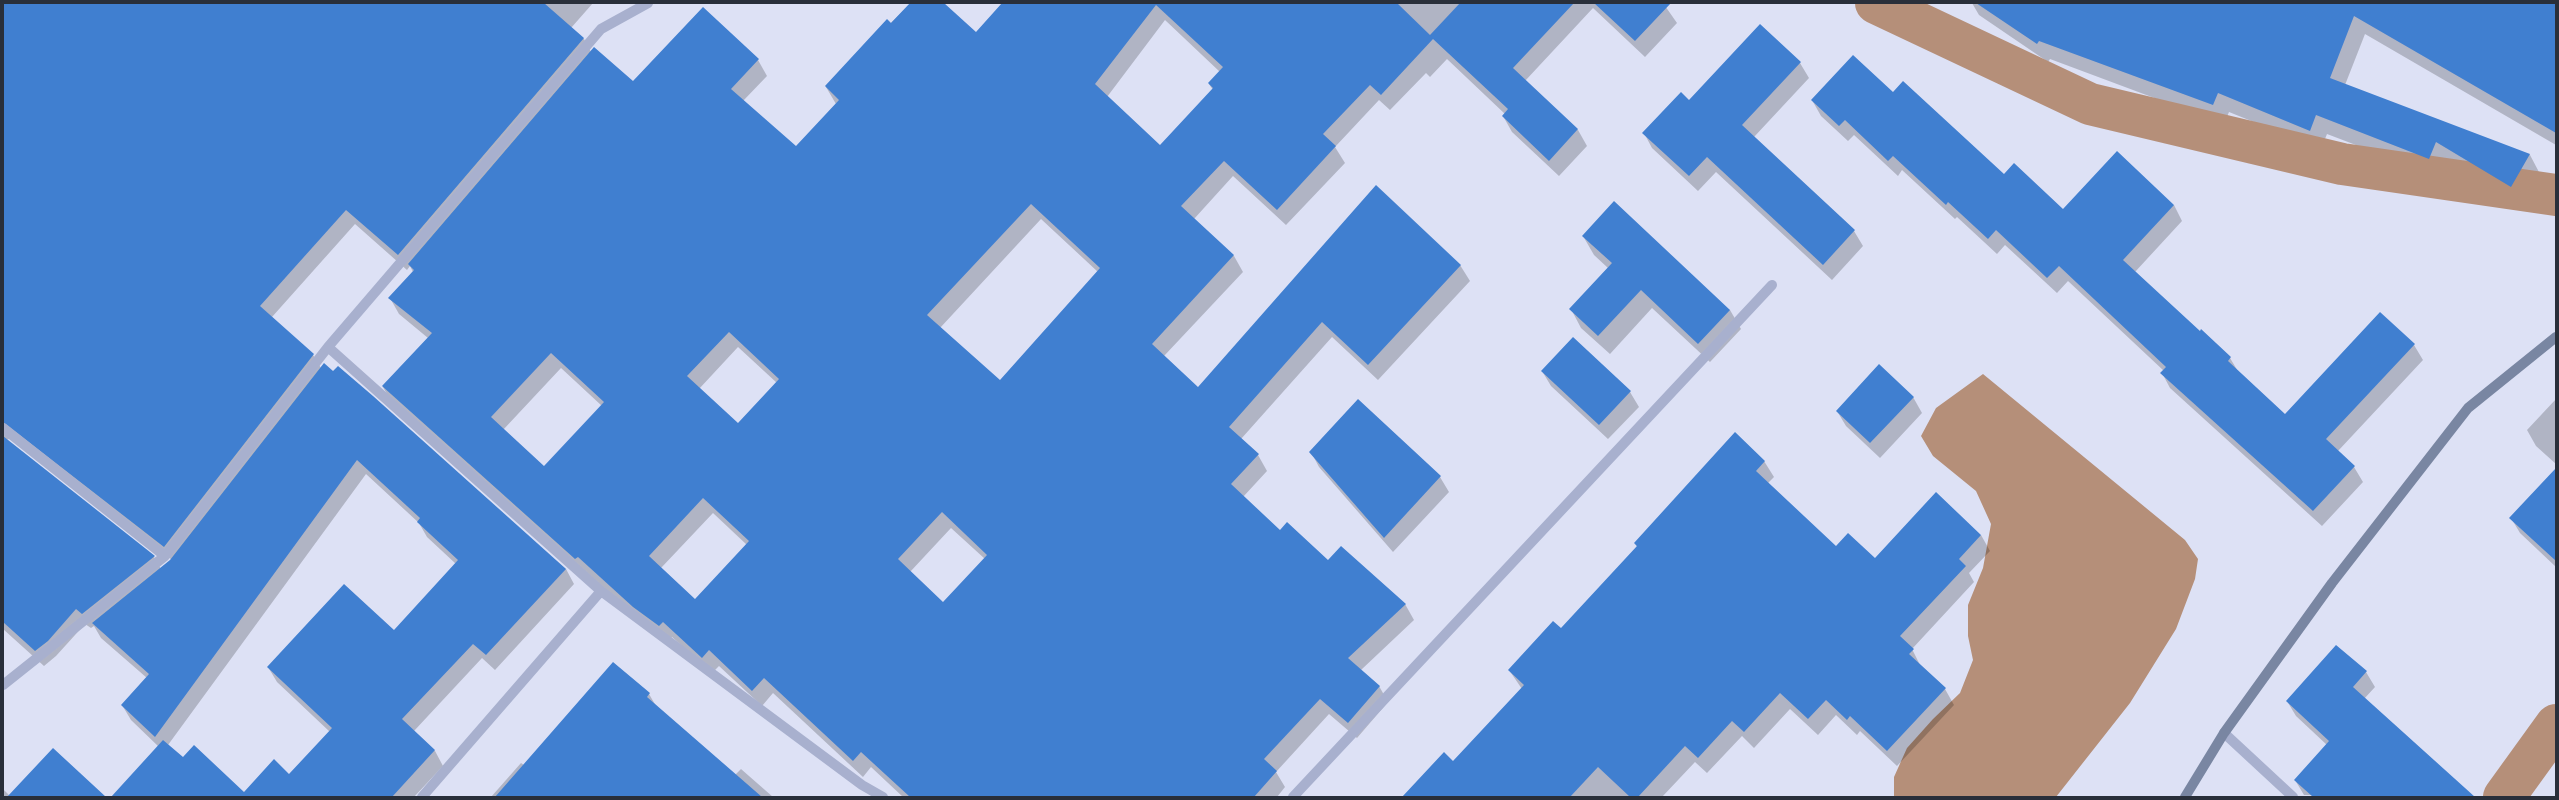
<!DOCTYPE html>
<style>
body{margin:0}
#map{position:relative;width:2559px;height:800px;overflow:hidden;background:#dde1f5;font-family:Ubuntu,sans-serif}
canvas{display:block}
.frame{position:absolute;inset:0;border:4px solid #292f3a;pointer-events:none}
</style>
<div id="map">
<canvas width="2559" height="800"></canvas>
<div class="frame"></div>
</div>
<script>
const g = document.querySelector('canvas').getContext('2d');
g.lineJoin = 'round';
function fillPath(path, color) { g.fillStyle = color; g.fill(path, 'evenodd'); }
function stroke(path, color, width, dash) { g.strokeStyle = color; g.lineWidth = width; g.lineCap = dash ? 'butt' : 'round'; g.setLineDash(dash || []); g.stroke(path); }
fillPath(new Path2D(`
 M1983,374L2185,540L2198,559L2195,579L2176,629L2130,703L2056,797H1894V777L1907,748L1933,719L1960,693L1973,660L1968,636V605L1983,568L1991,524L1976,491L1933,456L1921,436L1936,408Z`), '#b58f79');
fillPath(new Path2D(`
 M3,3H593L571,28L584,39L591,52L633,83L758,60L767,76L743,101L796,147L836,104L826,87L911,3H943L976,34L1003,3H1663L1677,23L1645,57L1593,8L1525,81L1578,130L1587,146L1559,176L1512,132L1503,116L1505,114L1447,59L1430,77L1426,73L1390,110L1379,100L1335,147L1345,163L1286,225L1233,176L1194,219L1234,256L1243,272L1164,356L1198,388L1376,187L1460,265L1470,281L1378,380L1332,337L1241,439L1258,455L1267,471L1243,497L1280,532L1328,562L1405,604L1414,620L1361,670L1379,686L1388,702L1357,738L1329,714L1276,772L1285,787L1277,797H903L871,767L863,777L773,693L762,706L719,666L712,673L672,637L668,641L644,623L392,403L383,387L428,338L399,314L390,298L413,272L410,266L407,270L355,224L272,317L313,355L321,368L566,569L574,584L495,670L482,658L414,731L435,751L443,766L414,797H112L159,747L131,720L122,705L147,678L101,638L94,626L91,628L85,624L56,656L44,666L3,629ZM1165,20L1220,72L1209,84L1213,90L1160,146L1107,97ZM1041,219L1098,272L1000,382L940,328ZM738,347L777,383L738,425L699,389ZM561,368L602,406L544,468L503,430ZM16,437L172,560L161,569L154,557L6,440ZM366,474L419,523L427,537L456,564L394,631L268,667L277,682L330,732L289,775L244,793L183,758L168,745ZM713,513L747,545L695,600L661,568ZM951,528L985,559L943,603L910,572Z
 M1972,3H2556V145L2365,34L2345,85L2530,155L2540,174L2522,205L2446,160L2440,177L2327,134L2321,149L2229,112L2224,124L2050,59L2048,62L1979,15Z
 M1800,63L1809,78L1754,137L1854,231L1863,246L1832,280L1716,172L1698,191L1652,148L1644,133L1689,101Z
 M1893,93L2004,175L2063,210L2174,205L2182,221L2135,272L2200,332L2230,358L2239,373L2285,416L2414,345L2423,360L2338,451L2354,467L2363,482L2322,526L2170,388L2162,373L2164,371L2068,281L2057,293L2005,245L1997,254L1957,217L1955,219L1902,170L1898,176L1854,135L1848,141L1821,116L1812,100Z
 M1583,236L1730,310L1741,329L1710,362L1652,308L1610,354L1581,328L1571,309L1608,268L1594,255Z
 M1542,371L1630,392L1639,407L1608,439L1551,386Z
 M1913,397L1922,413L1880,458L1846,426L1837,411Z
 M2556,399V464L2536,446L2527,430Z
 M1358,400L1440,477L1449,492L1393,552L1319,467L1311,452Z
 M1764,461L1774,477L1768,483L1836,547L1875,559L1981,535L1990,551L1969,573L1974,582L1912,649L1921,667L1945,689L1954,705L1897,766L1860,731L1857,735L1836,715L1818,735L1790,709L1754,748L1742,736L1707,773L1695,762L1662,797H1403L1453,763L1522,689L1509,670L1561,630L1637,547L1635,543Z
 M2556,470V567L2520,533L2511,518Z
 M2366,672L2375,687L2364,699L2467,797L2304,795L2295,780L2327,745L2296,716L2287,701Z
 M649,694L656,706L735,775L741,769L773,797H491L521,763L524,765Z
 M4,790L10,796L105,797H3Z`), '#0003');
stroke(new Path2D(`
 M1876,3L2090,104L2342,164L2556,195
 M2504,797L2556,725`), '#b58f79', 42);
fillPath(new Path2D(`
 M3,3H544L584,38L398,255L346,210L260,306L314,354L164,547L3,422Z
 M910,3H944L976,32L1002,3H1397L1430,35L1460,3H1574L1513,68L1578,129L1549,161L1502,116L1508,109L1433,39L1381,95L1370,85L1323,134L1336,146L1277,210L1224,161L1181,206L1234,255L1152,344L1198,387L1376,185L1461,265L1368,365L1322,322L1229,427L1259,454L1231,484L1280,530L1287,522L1328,560L1341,546L1406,604L1348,658L1380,686L1348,723L1320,699L1264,759L1277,771L1254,797H910L861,752L853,761L764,678L752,691L709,650L702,658L663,622L659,626L633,607L578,557L575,559L382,386L432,333L388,298L414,270L408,264L594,47L633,81L703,7L759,59L731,89L796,146L839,100L825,86L887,19L891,23ZM1156,5L1223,67L1208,83L1213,88L1160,145L1095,84ZM1031,204L1100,268L1000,380L927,315ZM729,332L779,379L738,423L687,376ZM551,353L604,402L544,466L491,417ZM703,498L749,541L695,599L649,556ZM942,512L987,555L943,602L898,559Z
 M1594,3H1671L1635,41Z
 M1976,3H2556V133L2354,16L2330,78L2530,154L2511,187L2436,142L2429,159L2316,115L2310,131L2218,93L2213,105L2039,41L2037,44Z
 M1760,24L1801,62L1742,125L1855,230L1823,265L1707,157L1689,176L1642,133L1681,92L1689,100Z
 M1853,55L1893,92L1903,81L2004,174L2014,163L2063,209L2117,151L2174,205L2123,260L2200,331L2201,329L2231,357L2228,361L2285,414L2380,312L2415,344L2326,439L2355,466L2313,511L2160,373L2166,367L2059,266L2047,278L1996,230L1988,239L1948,202L1946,205L1893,156L1888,161L1845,120L1839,126L1811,100Z
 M1614,201L1730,310L1698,344L1641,290L1598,336L1569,309L1612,263L1582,236Z
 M1573,337L1631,391L1599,425L1541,371Z
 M324,363L333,371L338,366L373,396L566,569L486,655L473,644L402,719L435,750L392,797H111L163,740L183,757L194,745L244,792L274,759L289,774L332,728L267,667L344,584L394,630L458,560L417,522L420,518L357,460L155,737L121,705L149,674L92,623L170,560Z
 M1879,364L1914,397L1870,443L1836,411Z
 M1358,399L1441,476L1384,538L1309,452Z
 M1735,432L1765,461L1756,471L1836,546L1848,533L1875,558L1936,492L1981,535L1959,559L1966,566L1900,636L1914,649L1909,654L1946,688L1887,751L1850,716L1847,720L1826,700L1808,719L1780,693L1744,732L1732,721L1698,758L1685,746L1638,797H1630L1598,767L1570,797H1402L1444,752L1453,761L1524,685L1508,670L1553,621L1561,628L1637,546L1634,543Z
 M3,436L155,556L82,614L76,609L48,641L35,651L3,622Z
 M2556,468V561L2509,518Z
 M2336,645L2367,671L2353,687L2475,797H2313L2294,780L2329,741L2286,701Z
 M613,662L650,693L647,697L762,797H495Z
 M53,748L106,797H7Z`), '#407fd0');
stroke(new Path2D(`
 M328,347L601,29L648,3
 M3,428L165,556L328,347L601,591L862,785L883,797
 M3,685L165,556
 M2224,733L2293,797
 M422,797L601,591
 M1293,797L1772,285`), '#a8b0ce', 10);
stroke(new Path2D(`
 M2185,797L2224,733L2332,583L2468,408L2556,337`), '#7986a2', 10);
</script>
